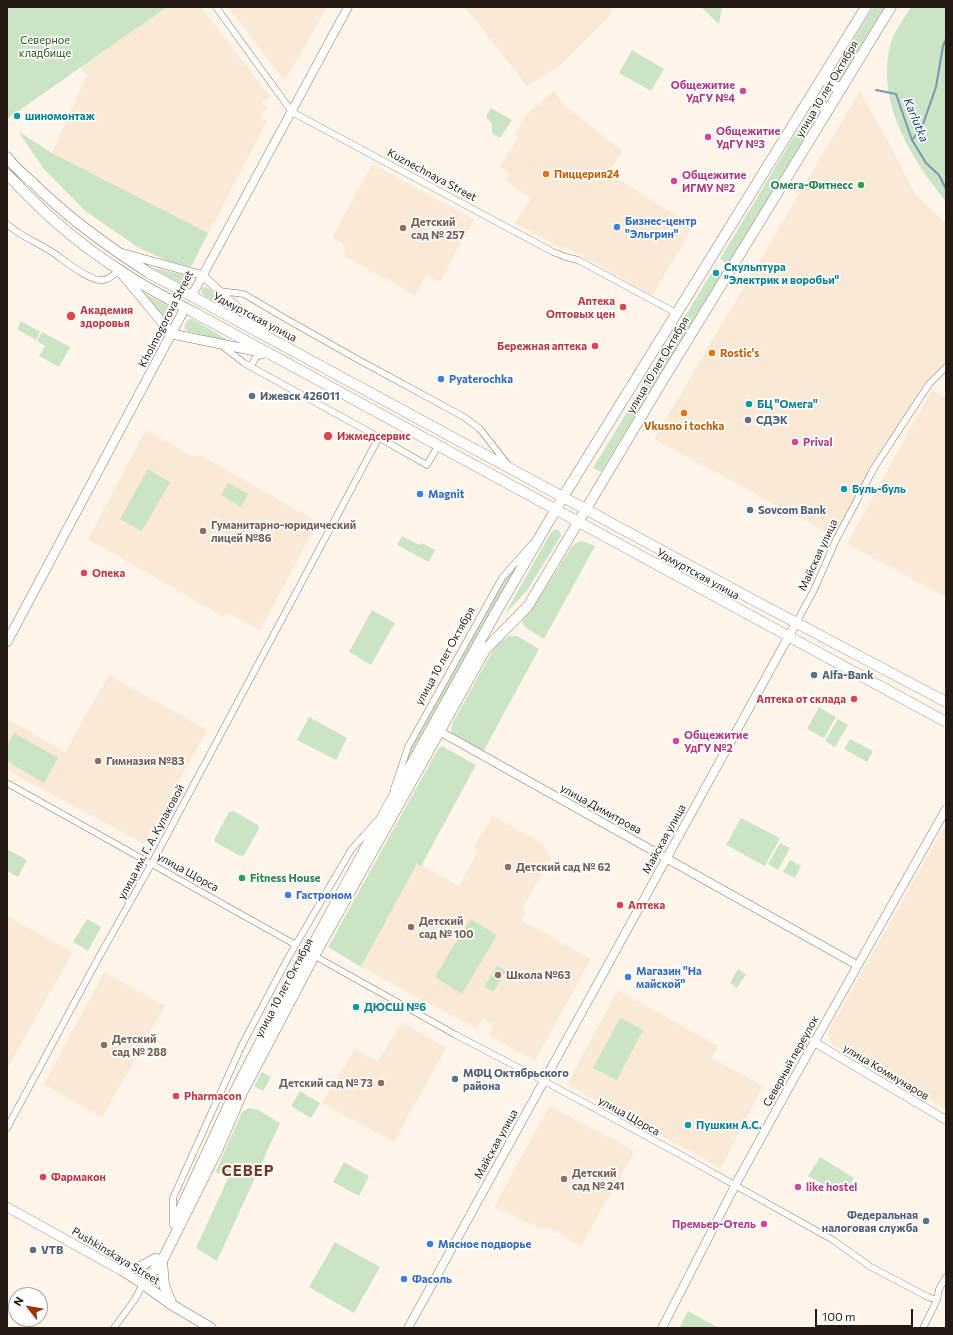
<!DOCTYPE html>
<meta charset="utf-8">
<style>
body{margin:0}
#map{position:relative;width:953px;height:1335px;overflow:hidden;background:#fff5ea;font-family:Commissioner,sans-serif}
canvas{display:block}
.frame{position:absolute;inset:0;border:8px solid #231b11;pointer-events:none}
.north{position:absolute;left:8px;top:1287px;width:40px;height:40px;box-sizing:border-box;background:#fff;border:1px solid #a7a4a0;border-radius:50%;rotate:301deg;font-size:11px;font-weight:700;line-height:16px;text-align:center;color:#231b11}
.north::after{content:'';display:block;margin:auto;width:14px;height:18px;background:#99330c;clip-path:polygon(50% 0,100% 100%,50% 72%,0 100%)}
.scale{position:absolute;left:815px;top:1309px;width:98px;height:18px;box-sizing:border-box;border:2px solid #231b11;border-top:0;padding-left:5px;font-size:12px;line-height:14px;white-space:nowrap;color:#231b11;-webkit-text-stroke:3px #fff;paint-order:stroke}
</style>
<div id="map">
<canvas width="953" height="1335"></canvas>
<div class="frame"></div>
<div class="north">N</div>
<div class="scale">100 m</div>
</div>
<script>
const g = document.querySelector('canvas').getContext('2d');
g.lineJoin = 'round';
function fillPath(path, color) { g.fillStyle = color; g.fill(path, 'evenodd'); }
function stroke(path, color, width, dash) { g.strokeStyle = color; g.lineWidth = width; g.lineCap = dash ? 'butt' : 'round'; g.setLineDash(dash || []); g.stroke(path); }
function label(font, color, halo, rows, align = 'center') {
  g.font = font + ' Commissioner,sans-serif'; g.lineWidth = 3.5; g.setLineDash([]); g.textBaseline = 'middle'; g.strokeStyle = halo; g.fillStyle = color; for (const [text, x, y, turn = 0] of rows) {
    g.save(); g.translate(x, y); g.rotate((+turn || 0) * Math.PI / 180); g.textAlign = isNaN(turn) ? turn : align; if (halo) g.strokeText(text, 0, 0); g.fillText(text, 0, 0); g.restore();
  }
}
fillPath(new Path2D(`
 M167,7H201L270,96L262,103L267,107L261,117L267,121L215,222L214,221L208,233L52,153L87,75L81,68Z
 M228,7H327L285,81Z
 M465,7H614L608,17L558,67L527,86Z
 M554,91L563,104L622,151L609,173L667,210L694,224L653,295L565,247L561,248L515,223L531,198L516,189L507,181L506,177L509,172L500,167L518,137L515,135L526,115Z
 M860,91L894,152L915,194L946,223V360L927,380L871,467L835,537L654,439Z
 M372,164L474,219L440,282L427,274L415,295L343,256L345,251L344,250L345,247L341,242L332,238Z
 M931,391L946,397V597L847,544Z
 M146,430L193,456H202L318,522L260,630L228,613L224,617L88,539Z
 M109,675L207,730L144,844L7,770V719L65,752Z
 M493,816L544,844L543,846L546,849L551,859L522,909L526,912L521,920L591,959L535,1061L488,1035L493,1025L483,1019L477,1029L361,967L418,863L459,886L477,853L474,847Z
 M946,824V1109L871,1064L860,1060L833,1045L830,1039L828,1032Z
 M7,916L73,952L8,1067L7,1066Z
 M104,972L165,1006L102,1118L44,1084Z
 M618,990L718,1046L712,1058L763,1086L721,1168L567,1084Z
 M402,1022L446,1048L394,1142L322,1103L355,1049L377,1062Z
 M549,1106L635,1151L581,1246L547,1227L541,1229L494,1207Z`), '#fae9d5');
fillPath(new Path2D(`
 M7,7H167L7,119Z
 M701,7H722L719,24Z
 M873,7H885L839,83L830,78Z
 M911,7H946V202C912,159 878,107 889,50C892,34 903,20 911,7Z
 M632,50L664,69L651,91L619,73Z
 M491,108L512,120L500,138L492,133V124L486,117Z
 M811,108L820,113L728,264L720,259Z
 M18,131L52,153L208,233L191,267L168,261L139,248L85,211L43,168Z
 M150,267L184,275L186,276L187,279L183,284H181Z
 M715,267L723,272L601,472L593,468Z
 M204,287L208,288L237,314L204,296L202,294L201,290Z
 M140,291L172,308C174,314 172,320 165,319Z
 M190,319H193L231,342L187,331L184,328C185,324 186,321 190,319Z
 M21,321L40,332L36,340L17,329Z
 M42,332L70,347L59,367L39,356L45,346L37,341Z
 M148,469L170,482L142,531L120,519Z
 M228,483L248,494L241,507L221,495Z
 M556,529L560,532L561,536L528,589L505,614L551,532Z
 M402,536L420,545L422,543L435,550L429,562L397,545Z
 M582,541L595,546L544,639L526,628L522,622L524,617L534,606L572,546L576,543Z
 M522,560L399,780L412,746L506,575Z
 M372,610L395,623L371,665L349,652Z
 M509,636H517L539,649L483,752L452,735L451,729L453,722L492,652L499,643Z
 M819,707L836,717L824,738L807,729Z
 M309,717L347,738L336,760L297,740Z
 M838,719L848,725L835,747L825,741Z
 M14,733L58,758L44,783L7,761V745Z
 M850,739L873,751L867,762L844,749Z
 M442,746L476,765L421,866L417,864L361,967L328,947L438,749Z
 M234,811L258,825L259,829L244,855L240,856L215,842V838L229,812Z
 M741,818L780,838L765,866L726,845Z
 M780,843L790,848L778,870L768,864Z
 M7,849L27,860L18,877L7,871Z
 M790,860L801,866L795,878L783,872Z
 M87,919L101,927L88,951L73,942Z
 M470,919L497,935L462,994L435,977Z
 M497,966L506,971L493,992L484,987Z
 M738,969L746,974L737,988L730,983Z
 M620,1018L643,1030L617,1080L593,1068Z
 M262,1072L271,1077L263,1091L254,1086Z
 M300,1091L320,1103L311,1118L291,1106Z
 M249,1108L258,1110L280,1123L217,1261L196,1248L230,1174L215,1173L242,1112Z
 M820,1157L854,1178L845,1193L833,1185L831,1189L808,1176Z
 M344,1162L369,1176L359,1196L333,1182Z
 M335,1242L380,1267L354,1313L309,1287Z
 M688,1311L719,1328H679Z`), '#cce4c6');
stroke(new Path2D(`
 M876,90L896,94L912,140L926,163L939,175L946,189
 M912,140L922,127L936,87L943,46L946,39`), '#7d95b3', 2);
const minor = new Path2D(`
 M216,7L292,112L553,252L566,257L578,260L678,314
 M7,224C21,237 39,243 55,254C65,261 90,282 103,280C109,280 114,274 119,270
 M219,291L244,294L281,316L357,359L464,417L480,429L508,465
 M221,345L244,363L362,428L427,465L438,446
 M251,366L256,357L266,354
 M796,623L814,590L836,540L874,468L929,384L946,367
 M7,783L296,945
 M394,789L408,747L502,578L532,544
 M313,955L456,1035L544,1081L672,1150L833,1240L871,1267L928,1297L937,1300
 M7,1128L99,957L152,863L379,437
 M173,1225V1198L242,1045L288,958L351,850L377,821
 M114,1328L135,1299L143,1284
 M923,1328L937,1300L939,1289L946,1277`);
const tertiary = new Path2D(`
 M122,253L202,275L265,333
 M191,297L348,7
 M439,731L857,965
 M814,1042L946,1120
 M408,1328L796,623
 M662,1328L739,1178L793,1080L946,809`);
const secondary = new Path2D(`
 M121,273L172,334L265,353
 M7,642L185,308
 M7,1207L122,1271L143,1284
 M122,1271L141,1266L156,1258`);
const primary = new Path2D(`
 M824,77L830,86L842,88
 M809,101L821,104L827,112
 M7,157C14,167 24,175 33,183C68,218 107,246 149,273L757,602L946,702
 M7,174C40,210 77,243 118,269C142,286 169,299 195,313L946,722
 M176,1219L239,1083L263,1037L385,812L495,614L563,497L866,7
 M162,1261L164,1285L172,1305
 M143,1284L162,1261L217,1151L242,1093L314,956L485,650L528,606L663,380L891,7
 M143,1284L172,1305L211,1328`);
stroke(minor, '#8d7860', 7);
stroke(tertiary, '#8d7860', 9);
stroke(secondary, '#8d7860', 10);
stroke(primary, '#8d7860', 11);
stroke(minor, '#fff', 6);
stroke(tertiary, '#fff', 8);
stroke(secondary, '#fff', 9);
stroke(primary, '#fff', 10);
for (const [x, y, r, color] of [
 [743,91,4,"#d1479c"],
 [17,116,4,"#0f9aa8"],
 [708,137,4,"#d1479c"],
 [546,174,4,"#e8710a"],
 [674,181,4,"#d1479c"],
 [861,185,4,"#2e9e5b"],
 [617,227,4,"#3f7fe0"],
 [403,228,4,"#8d6e63"],
 [716,273,4,"#0f9aa8"],
 [623,307,4,"#e0444e"],
 [71,316,5,"#e0444e"],
 [595,346,4,"#e0444e"],
 [712,353,4,"#e8710a"],
 [441,379,4,"#3f7fe0"],
 [252,396,4,"#5c6f8a"],
 [749,404,4,"#0f9aa8"],
 [684,413,4,"#e8710a"],
 [748,420,4,"#5c6f8a"],
 [328,436,5,"#e0444e"],
 [795,442,4,"#d1479c"],
 [844,489,4,"#0f9aa8"],
 [420,494,4,"#3f7fe0"],
 [750,510,4,"#5c6f8a"],
 [203,531,4,"#8d6e63"],
 [84,573,4,"#e0444e"],
 [814,675,4,"#5c6f8a"],
 [854,699,4,"#e0444e"],
 [676,741,4,"#d1479c"],
 [98,761,4,"#8d6e63"],
 [508,867,4,"#8d6e63"],
 [242,878,4,"#2e9e5b"],
 [288,895,4,"#3f7fe0"],
 [620,905,4,"#e0444e"],
 [411,927,4,"#8d6e63"],
 [498,975,4,"#8d6e63"],
 [628,977,4,"#3f7fe0"],
 [356,1007,4,"#0f9aa8"],
 [104,1045,4,"#8d6e63"],
 [455,1079,4,"#5c6f8a"],
 [381,1083,4,"#8d6e63"],
 [176,1096,4,"#e0444e"],
 [688,1125,4,"#0f9aa8"],
 [43,1177,4,"#e0444e"],
 [564,1179,4,"#8d6e63"],
 [798,1187,4,"#d1479c"],
 [926,1221,4,"#5c6f8a"],
 [764,1224,4,"#d1479c"],
 [430,1244,4,"#3f7fe0"],
 [33,1250,4,"#5c6f8a"],
 [404,1279,4,"#3f7fe0"]
]) { const dot = new Path2D(); dot.arc(x, y, r, 0, 2 * Math.PI); g.fillStyle = color; g.fill(dot); stroke(dot, '#fff', 1.5); }
label('11px', '#225415', '#fff', [
 ["Северное",45,40],
 ["кладбище",45,53]
]);
label('bold 11px', '#b23c85', '#fff', [
 ["Общежитие",735,85,"right"],
 ["УдГУ №4",735,98,"right"],
 ["Общежитие",716,131],
 ["УдГУ №3",716,144],
 ["Общежитие",682,175],
 ["ИГМУ №2",682,188],
 ["Prival",803,442],
 ["Общежитие",684,735],
 ["УдГУ №2",684,748],
 ["like hostel",806,1187],
 ["Премьер-Отель",756,1224,"right"]
], 'left');
label('11px', '#231b11', '#fff', [
 ["улица 10 лет Октября",827,89,-59],
 ["Kuznechnaya Street",432,175,28],
 ["Удмуртская улица",255,317,28],
 ["Kholmogorova Street",166,319,-63],
 ["улица 10 лет Октября",658,365,-59],
 ["Майская улица",818,555,-65],
 ["Удмуртская улица",698,574,29],
 ["улица 10 лет Октября",445,656,-61],
 ["улица Димитрова",601,809,29],
 ["Майская улица",664,839,-61],
 ["улица им. Г. А. Кулаковой",151,842,-62],
 ["улица Щорса",188,872,29],
 ["улица 10 лет Октября",284,988,-62],
 ["Северный переулок",791,1061,-61],
 ["улица Коммунаров",886,1072,31],
 ["улица Щорса",629,1116,29],
 ["Майская улица",496,1144,-61],
 ["Pushkinskaya Street",116,1256,31]
]);
label('bold 11px', '#0d838f', '#fff', [
 ["шиномонтаж",25,116],
 ["Скульптура",724,267],
 ["\"Электрик и воробьи\"",724,280],
 ["БЦ \"Омега\"",757,404],
 ["Буль-буль",852,489],
 ["ДЮСШ №6",364,1007],
 ["Пушкин А.С.",696,1125]
], 'left');
label('bold 11px', '#c56008', '#fff', [
 ["Пиццерия24",554,174],
 ["Rostic's",720,353],
 ["Vkusno i tochka",684,426,"center"]
], 'left');
label('bold 11px', '#27864d', '#fff', [
 ["Омега-Фитнесс",853,185],
 ["Fitness House",250,878,"left"]
], 'right');
label('bold 11px', '#366cbe', '#fff', [
 ["Бизнес-центр",625,221],
 ["\"Эльгрин\"",625,234],
 ["Pyaterochka",449,379],
 ["Magnit",428,494],
 ["Гастроном",296,895],
 ["Магазин \"На",636,971],
 ["майской\"",636,984],
 ["Мясное подворье",438,1244],
 ["Фасоль",412,1279]
], 'left');
label('bold 11px', '#785e54', '#fff', [
 ["Детский",411,222],
 ["сад № 257",411,235],
 ["Гуманитарно-юридический",211,525],
 ["лицей №86",211,538],
 ["Гимназия №83",106,761],
 ["Детский сад № 62",516,867],
 ["Детский",419,921],
 ["сад № 100",419,934],
 ["Школа №63",506,975],
 ["Детский",112,1039],
 ["сад № 288",112,1052],
 ["Детский сад № 73",373,1083,"right"],
 ["Детский",572,1173],
 ["сад № 241",572,1186]
], 'left');
label('bold 11px', '#be3a42', '#fff', [
 ["Аптека",615,301,"right"],
 ["Оптовых цен",615,314,"right"],
 ["Академия",80,310],
 ["здоровья",80,323],
 ["Бережная аптека",587,346,"right"],
 ["Ижмедсервис",337,436],
 ["Опека",92,573],
 ["Аптека от склада",846,699,"right"],
 ["Аптека",628,905],
 ["Pharmacon",184,1096],
 ["Фармакон",51,1177]
], 'left');
label('bold 11px', '#4e5e75', '#fff', [
 ["Ижевск 426011",260,396],
 ["СДЭК",756,420],
 ["Sovcom Bank",758,510],
 ["Alfa-Bank",822,675],
 ["МФЦ Октябрьского",463,1073],
 ["района",463,1086],
 ["Федеральная",918,1215,"right"],
 ["налоговая служба",918,1228,"right"],
 ["VTB",41,1250]
], 'left');
label('italic 12px', '#0a4077', '#fff', [
 ["Karlutka",916,120,68]
]);
g.letterSpacing = '1px';
label('bold 15px', '#793620', '#fff', [
 ["СЕВЕР",248,1171]
]);
g.letterSpacing = '0px';
</script>
